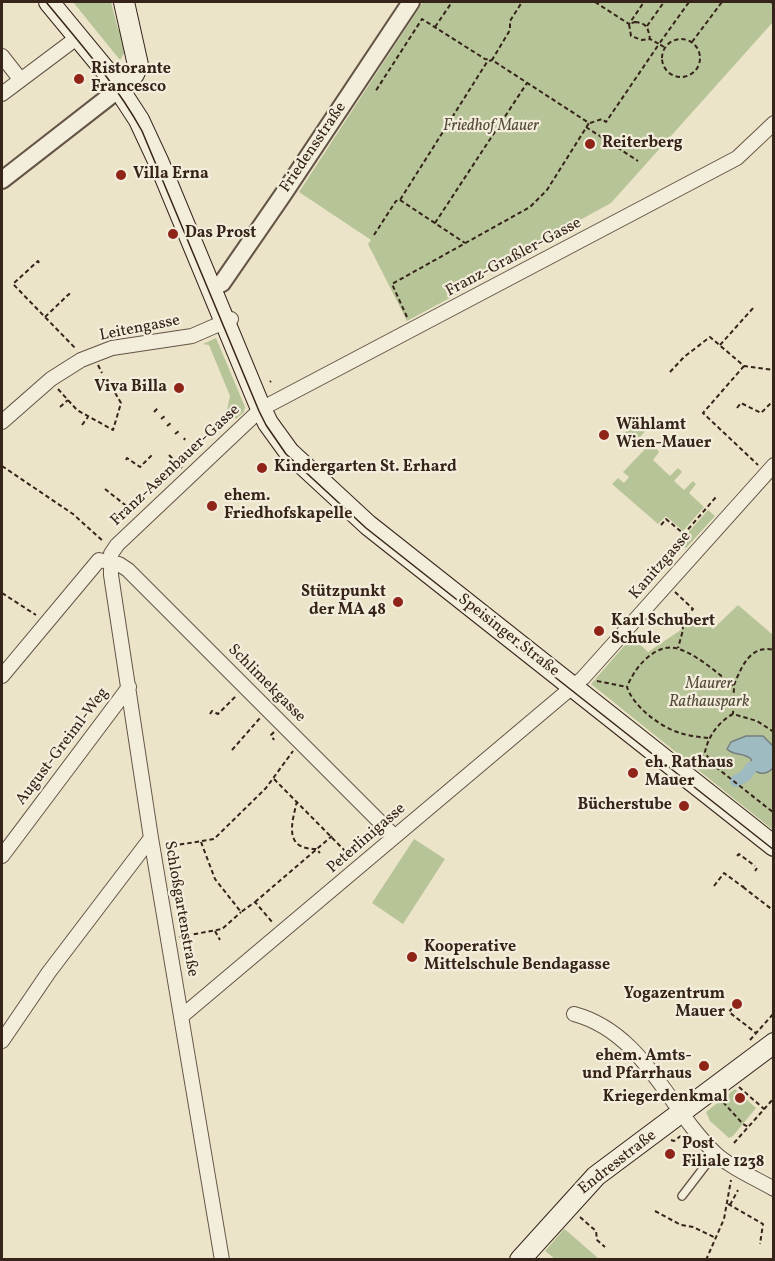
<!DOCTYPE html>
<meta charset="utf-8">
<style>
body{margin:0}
#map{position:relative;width:775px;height:1261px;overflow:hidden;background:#ece4c9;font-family:Vollkorn,serif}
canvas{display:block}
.frame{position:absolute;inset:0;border:3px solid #36241b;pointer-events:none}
</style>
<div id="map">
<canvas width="775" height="1261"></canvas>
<div class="frame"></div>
</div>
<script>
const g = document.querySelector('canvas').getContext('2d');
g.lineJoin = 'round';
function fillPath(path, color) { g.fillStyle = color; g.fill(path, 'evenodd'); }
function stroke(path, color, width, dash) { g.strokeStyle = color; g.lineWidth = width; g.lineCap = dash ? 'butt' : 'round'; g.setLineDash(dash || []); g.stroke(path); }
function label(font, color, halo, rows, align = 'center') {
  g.font = font + ' Vollkorn,serif'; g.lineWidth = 4.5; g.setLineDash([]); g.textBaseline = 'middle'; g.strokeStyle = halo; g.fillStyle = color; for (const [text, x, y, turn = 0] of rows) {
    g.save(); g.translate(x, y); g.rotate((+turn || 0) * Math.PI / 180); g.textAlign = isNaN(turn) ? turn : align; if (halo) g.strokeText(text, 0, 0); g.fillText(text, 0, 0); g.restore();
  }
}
fillPath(new Path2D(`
 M73,2H111L118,29L122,33L126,50L120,60Z
 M423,2H773V22L611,203L489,270L461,292L407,321L368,244L371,240L299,192Z
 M216,338L245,407L244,412L236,419L227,410L230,396L209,345L203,344Z
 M637,419L647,429L636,442L625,433Z
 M648,446L656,448L659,452L653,460L670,476L678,468L682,472L674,481L684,490L693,481L696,484L689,493L704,507L683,531L666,516L658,524L612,484L618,478L624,483L629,477L623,472Z
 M708,510L715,516L686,548L679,543Z
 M738,605L773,635V830L591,684L632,637L648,652L700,617L713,629Z
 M414,839L445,859L403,924L372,903Z
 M735,1089L756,1108L733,1136L729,1138L710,1121L706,1112Z
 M564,1229L567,1231L599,1259H555L545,1251Z`), '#b7c497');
const water = new Path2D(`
 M746,736H763L773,746V768C763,778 751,773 751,759C743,752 733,756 727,749L731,742Z`);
fillPath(water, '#9fbbc2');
stroke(water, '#757f7f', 1.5);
stroke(new Path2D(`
 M736,781L745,776L752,767`), '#9fbbc2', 12);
const service = new Path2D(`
 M682,1196L715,1153`);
const minor = new Path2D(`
 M2,56L20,79
 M2,94L78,37
 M2,422L51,379L81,360L112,348L192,336L231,319
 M2,676L99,560L119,564L128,570L394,836
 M2,856L129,687
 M574,1014C644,1033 667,1107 715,1153C731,1168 755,1178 774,1189
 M182,1016L583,678L774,465
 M2,1041L49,972L151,838
 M222,1260L151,838L111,575V554L117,545L261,409L737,158L774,123`);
const tertiary = new Path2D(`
 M2,180L119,89
 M211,289L222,283L282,196L411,2`);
const secondary = new Path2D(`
 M49,2L111,77L139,120L159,163L261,409L268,423L289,452L368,525L774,846
 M119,89L134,74L138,65L124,2
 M520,1260L596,1176L774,1043`);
stroke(service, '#645446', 10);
stroke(minor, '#645446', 16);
stroke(tertiary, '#645446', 20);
stroke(secondary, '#36241b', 22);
stroke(new Path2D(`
 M595,2L629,24L644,2
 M771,2L773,3
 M635,22C647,23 648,28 650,39L642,40L631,36L629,24Z
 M647,26L664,2
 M435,27L452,2
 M662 58a19 19 0 1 1 38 0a19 19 0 1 1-38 0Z
 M692,42L722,2
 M664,47L659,44L689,2
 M590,123L602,119L606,122L659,44L650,39
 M586,127L638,161
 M400,200L465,243
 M435,223L527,83
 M374,235L396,201L400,200L487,62L492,60L485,59L422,19L375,92
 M39,263L38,261L13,284L76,349
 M45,317L69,294L72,296
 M407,317L392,284L530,207L547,190L589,123L492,60L510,30V21L522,2
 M720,345L754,307
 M98,365L102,373
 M744,366L703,413L758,465
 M670,372L684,357L710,337L744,366L774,370
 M270,382L271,381
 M58,389L77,410L113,430L121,403L109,382
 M60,407L68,400
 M737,408L741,403L761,413L774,400
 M154,412L159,407
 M161,419L166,415
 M82,425L88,417
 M167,426L172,422
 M175,434L179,431
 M184,440L185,438
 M169,455L182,468
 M126,460L127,458L140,467L153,454
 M2,466L73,514L103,541
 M105,489L134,512
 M661,525L666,519L684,534L716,497
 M679,540L684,534
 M675,592L693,609L682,620L683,630L678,648
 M2,593L36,615
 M597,681L627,687
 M734,685C741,668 750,644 774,650
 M210,714L212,711L218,714L236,696
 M274,732L271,735L274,740
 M774,732L757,721L733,714C718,722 708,737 705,752L712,764L774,813
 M708,738C699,737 689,736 680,733C660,727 633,706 627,687C634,668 656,641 679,649C699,656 717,673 734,686L733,714
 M232,750L260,718
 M696,764L705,752
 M274,779L352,858
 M297,801C292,823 283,849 316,849L320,853
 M201,842L215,879L241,912L255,902L273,923
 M165,847L214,839L266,788L293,751
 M737,856L739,854L755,866
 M168,864L175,863
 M755,871L757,868
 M714,886L724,873L743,887L744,886
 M743,887L774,911
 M172,892L179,891
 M255,902L332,836
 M215,931L220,940
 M179,937L222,929L241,912
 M737,1004L736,1003L729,1012L756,1033
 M773,1010H774
 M750,1040L774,1013
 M739,1087L764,1109
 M723,1102L743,1124L748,1127
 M671,1140L674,1141L682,1135
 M734,1143L774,1098
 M728,1204L763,1224L760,1244
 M730,1205L738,1190
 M655,1211L681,1225L693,1227L716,1238
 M580,1217L596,1231L597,1240L605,1247
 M706,1260L724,1219L731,1180`), '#36241b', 2, [4.5, 3]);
stroke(service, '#f3eddc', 7);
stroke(minor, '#f3eddc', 14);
stroke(tertiary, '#f3eddc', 16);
stroke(secondary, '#f3eddc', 20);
stroke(new Path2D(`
 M46,2C80,43 116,84 142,131L259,411L266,425L286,454L366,528L774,850`), '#36241b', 1.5);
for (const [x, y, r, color] of [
 [79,79,6,"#8f2418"],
 [590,144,6,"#8f2418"],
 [121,175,6,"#8f2418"],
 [173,234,6,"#8f2418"],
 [179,388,6,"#8f2418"],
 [604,435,6,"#8f2418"],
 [262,468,6,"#8f2418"],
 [212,506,6,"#8f2418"],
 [398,602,6,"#8f2418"],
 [599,631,6,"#8f2418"],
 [633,773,6,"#8f2418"],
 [684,806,6,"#8f2418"],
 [412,957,6,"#8f2418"],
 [737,1004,6,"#8f2418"],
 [704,1066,6,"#8f2418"],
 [740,1098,6,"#8f2418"],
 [670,1154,6,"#8f2418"]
]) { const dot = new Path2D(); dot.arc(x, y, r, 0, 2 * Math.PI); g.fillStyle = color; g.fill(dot); stroke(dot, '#f3eddc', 2); }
label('bold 16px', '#36241b', '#f3eddc', [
 ["Ristorante",91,70],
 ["Francesco",91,88],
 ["Reiterberg",602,144],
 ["Villa Erna",133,175],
 ["Das Prost",185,234],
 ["Viva Billa",167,388,"right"],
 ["Wählamt",616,426],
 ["Wien-Mauer",616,444],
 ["Kindergarten St. Erhard",274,468],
 ["ehem.",224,497],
 ["Friedhofskapelle",224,515],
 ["Stützpunkt",386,593,"right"],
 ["der MA 48",386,611,"right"],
 ["Karl Schubert",611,622],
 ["Schule",611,640],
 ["eh. Rathaus",645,764],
 ["Mauer",645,782],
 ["Bücherstube",672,806,"right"],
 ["Kooperative",424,948],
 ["Mittelschule Bendagasse",424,966],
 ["Yogazentrum",725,995,"right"],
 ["Mauer",725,1013,"right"],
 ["ehem. Amts-",692,1057,"right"],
 ["und Pfarrhaus",692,1075,"right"],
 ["Kriegerdenkmal",728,1098,"right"],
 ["Post",682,1145],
 ["Filiale 1238",682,1163]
], 'left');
label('italic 16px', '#564c3a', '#f3eddc', [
 ["Friedhof Mauer",491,127],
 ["Maurer",709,685],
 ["Rathauspark",709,703]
]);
label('16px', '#36241b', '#f3eddc', [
 ["Friedensstraße",314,148,-56],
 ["Franz-Graßler-Gasse",514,258,-28],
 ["Leitengasse",140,329,-11],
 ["Franz-Asenbauer-Gasse",176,466,-43],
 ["Kanitzgasse",661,566,-49],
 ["Speisinger Straße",508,636,38],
 ["Schlimekgasse",266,684,45],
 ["August-Greiml-Weg",63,747,-53],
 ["Peterlinigasse",367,839,-41],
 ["Schloßgartenstraße",180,909,80],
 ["Endresstraße",618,1163,-38]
]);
</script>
